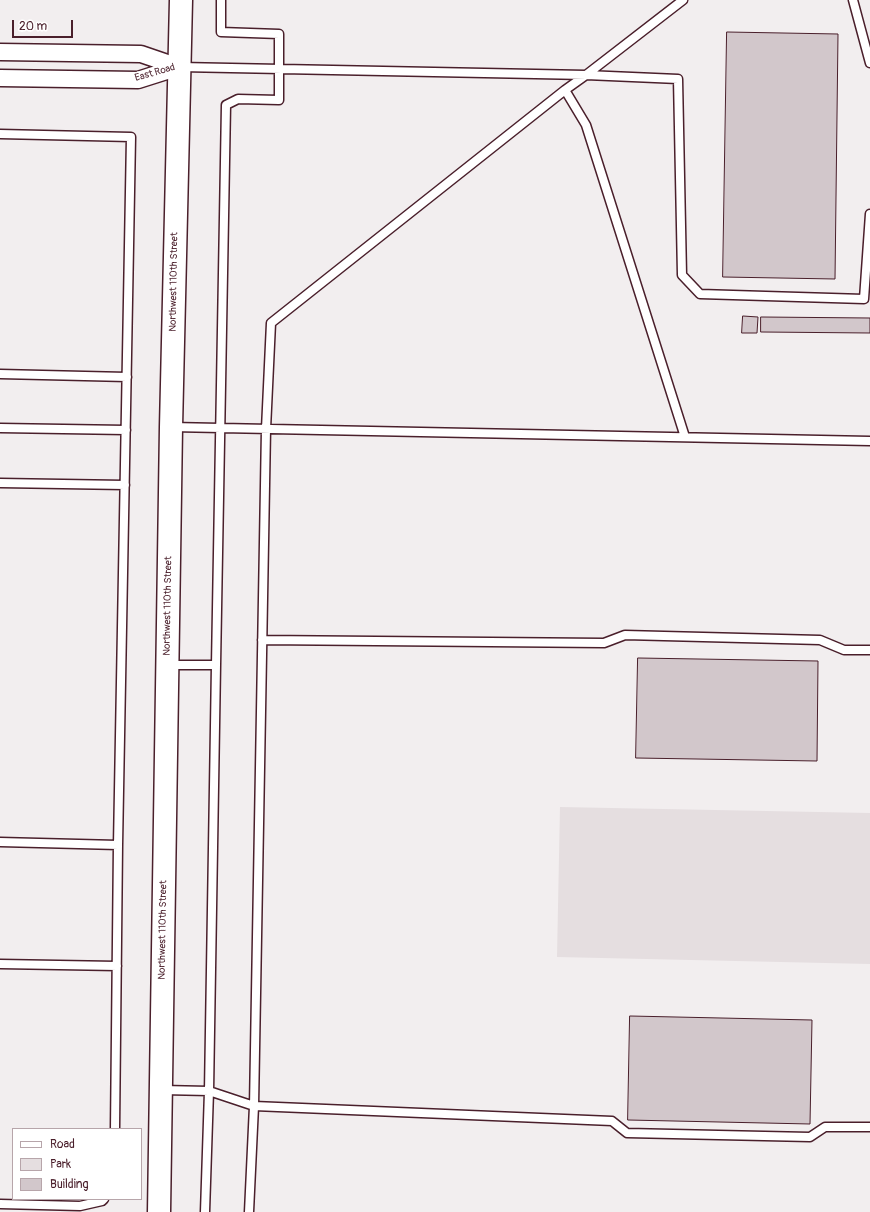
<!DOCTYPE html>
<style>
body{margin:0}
#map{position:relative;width:870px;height:1212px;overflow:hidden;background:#fff;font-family:Pangolin,sans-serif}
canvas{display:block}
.legend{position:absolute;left:12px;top:1128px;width:130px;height:72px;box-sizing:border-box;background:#fff;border:1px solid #b7a5aa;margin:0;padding:5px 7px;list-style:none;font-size:12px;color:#4a1f2b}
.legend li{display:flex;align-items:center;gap:8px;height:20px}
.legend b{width:20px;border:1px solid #b7a5aa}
.scale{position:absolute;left:12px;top:20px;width:61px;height:18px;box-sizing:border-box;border:2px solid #4a1f2b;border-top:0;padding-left:5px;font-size:12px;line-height:14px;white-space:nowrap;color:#4a1f2b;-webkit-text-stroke:3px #fff;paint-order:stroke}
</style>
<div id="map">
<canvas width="870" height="1212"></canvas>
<ul class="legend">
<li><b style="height:5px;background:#fff"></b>Road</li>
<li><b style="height:11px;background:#e5dee0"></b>Park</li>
<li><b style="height:11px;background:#d2c7cb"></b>Building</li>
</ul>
<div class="scale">20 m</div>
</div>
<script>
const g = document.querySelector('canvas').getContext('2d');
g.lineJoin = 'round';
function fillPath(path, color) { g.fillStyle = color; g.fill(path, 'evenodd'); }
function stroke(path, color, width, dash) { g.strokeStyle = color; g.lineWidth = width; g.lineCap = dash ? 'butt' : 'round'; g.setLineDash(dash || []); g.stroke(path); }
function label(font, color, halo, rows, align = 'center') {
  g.font = font + ' Pangolin,sans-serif'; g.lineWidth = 3; g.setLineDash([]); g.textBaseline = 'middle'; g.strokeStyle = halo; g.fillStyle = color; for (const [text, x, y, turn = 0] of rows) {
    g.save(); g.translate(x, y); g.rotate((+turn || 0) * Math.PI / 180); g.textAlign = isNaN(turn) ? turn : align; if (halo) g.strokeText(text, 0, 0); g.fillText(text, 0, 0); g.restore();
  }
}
fillPath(new Path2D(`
 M0,0H870V1212H0ZM13,1129H141V1199H13Z`), '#f2eeef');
fillPath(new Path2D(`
 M560,807L870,813V964L557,957Z`), '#e5dee0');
const building = new Path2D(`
 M727,32L838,34L835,279L723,277Z
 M743,316L758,317L757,333H742Z
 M761,317L870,318V333L761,332Z
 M638,658L818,661L817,761L636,758Z
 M630,1016L812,1020L810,1124L628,1120Z`);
fillPath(building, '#d2c7cb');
stroke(building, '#4a1f2b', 1);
const lane = new Path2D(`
 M853,0L870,63
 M586,75L678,79L682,275L700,294L864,299L870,214
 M586,75L683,0
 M565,90L586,125L685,437
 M0,134L131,137L118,845L0,842
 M0,374L127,377
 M171,427L870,441
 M0,428L126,430
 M0,483L125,485
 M262,640L604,643L625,635L820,640L844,650H870
 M168,665H216L209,1091L205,1212
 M216,665L226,105L238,99L279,100V34L221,32V0
 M0,964L117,966
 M162,1090L209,1091L254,1106L266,429L271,323L565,90L586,75L180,67
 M115,1129L118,845
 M0,1204L80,1206L102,1201L104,1199
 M249,1212L254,1106L612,1121L627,1133L810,1137L825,1127H870`);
const street = new Path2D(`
 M0,52L141,54L179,67
 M0,78L138,80L179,67`);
const secondary = new Path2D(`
 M159,1212L171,427L181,0`);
stroke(lane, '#4a1f2b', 11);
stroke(street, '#4a1f2b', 19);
stroke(secondary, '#4a1f2b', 25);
stroke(lane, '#fff', 8);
stroke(street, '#fff', 16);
stroke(secondary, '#fff', 22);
label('10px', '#4a1f2b', '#fff', [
 ["East Road",155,73,-16],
 ["Northwest 110th Street",174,282,-89],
 ["Northwest 110th Street",168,606,-89],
 ["Northwest 110th Street",163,930,-89]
]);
</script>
